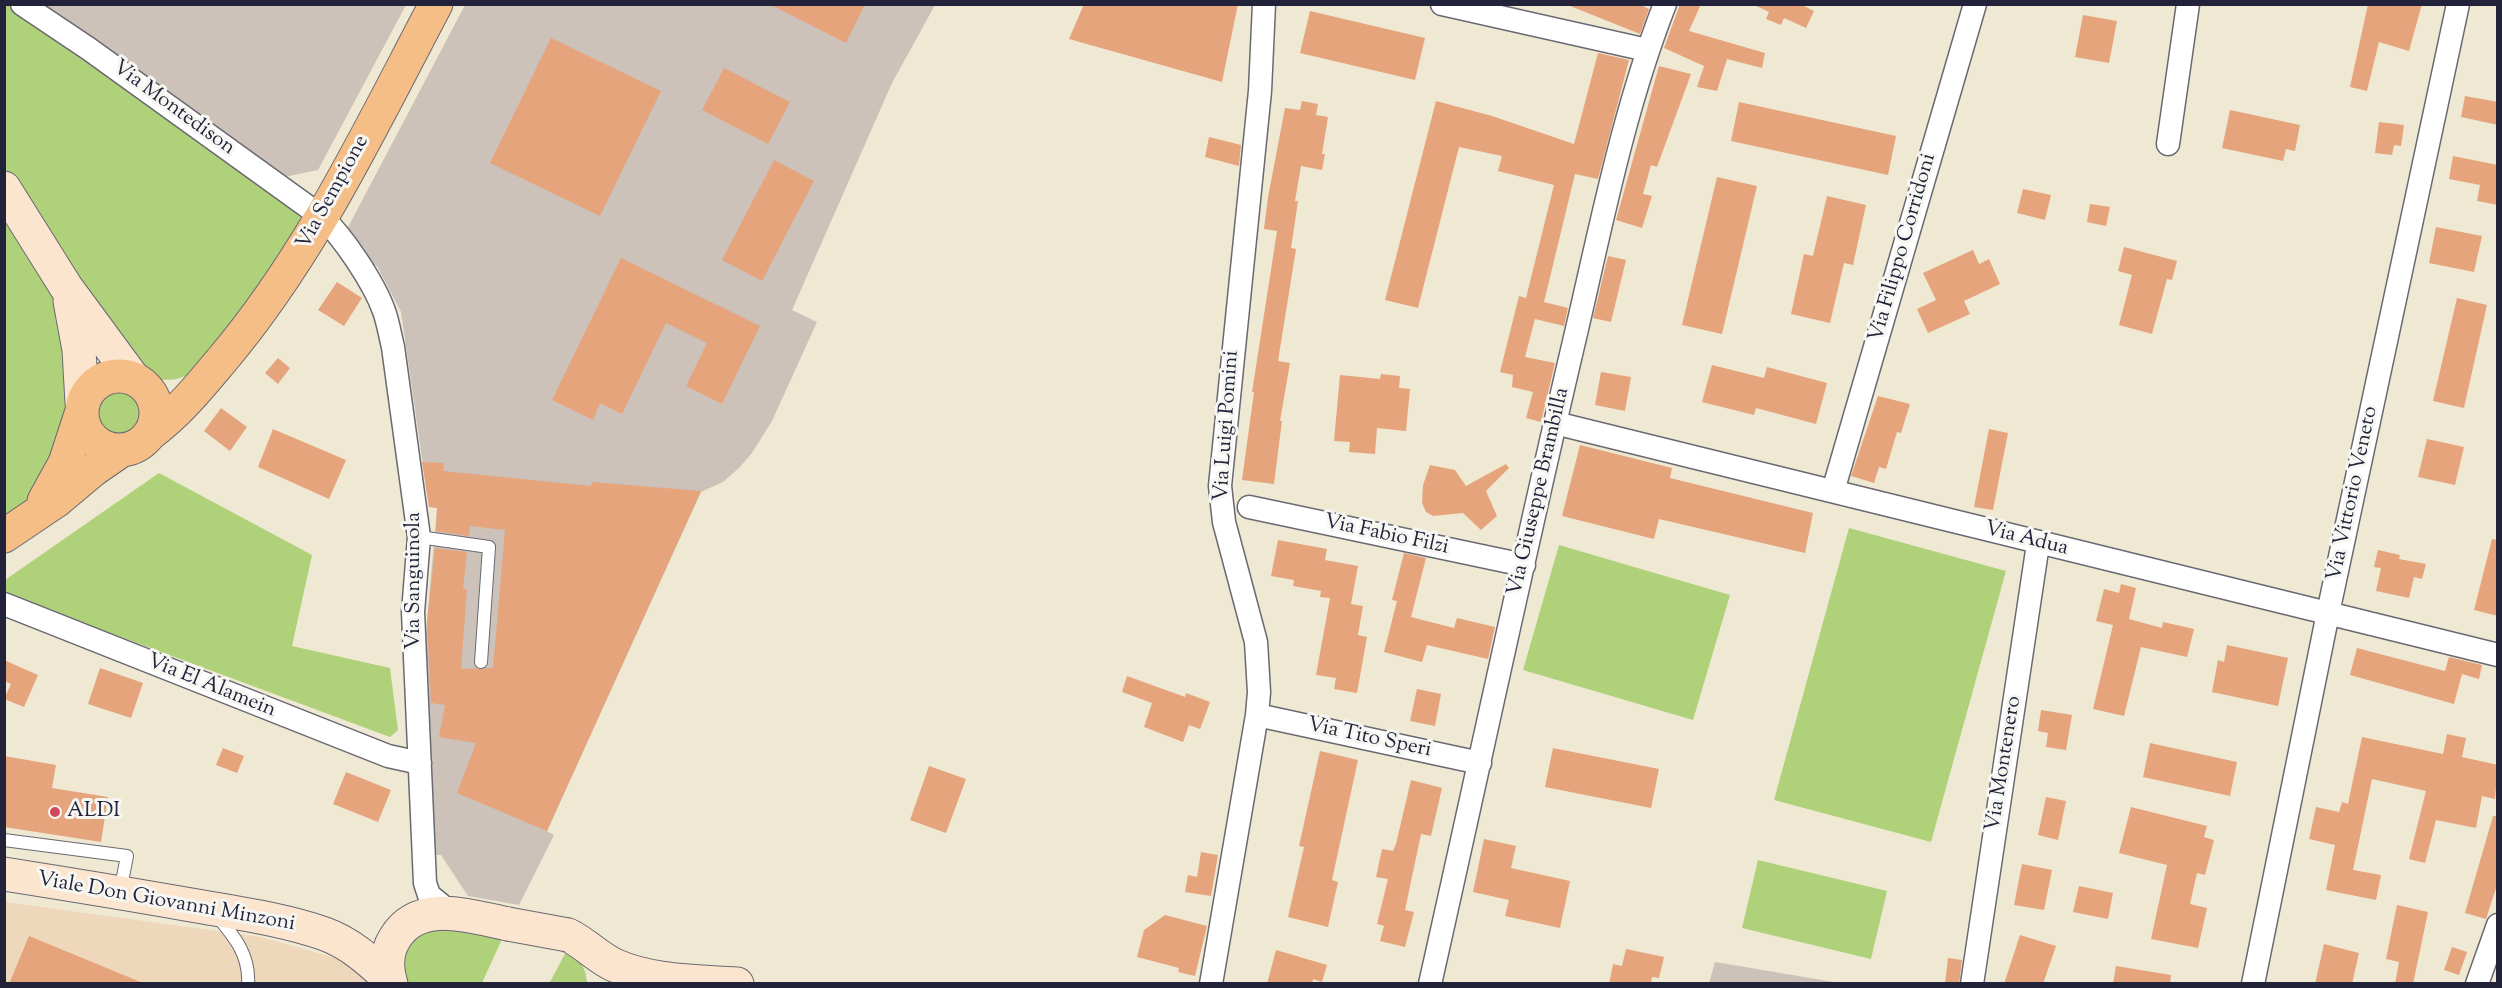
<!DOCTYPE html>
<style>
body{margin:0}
#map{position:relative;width:2502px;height:988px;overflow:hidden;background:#efe9d4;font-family:"Sorts Mill Goudy",serif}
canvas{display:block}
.frame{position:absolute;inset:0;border:6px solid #22223b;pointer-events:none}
</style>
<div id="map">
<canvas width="2502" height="988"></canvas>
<div class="frame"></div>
</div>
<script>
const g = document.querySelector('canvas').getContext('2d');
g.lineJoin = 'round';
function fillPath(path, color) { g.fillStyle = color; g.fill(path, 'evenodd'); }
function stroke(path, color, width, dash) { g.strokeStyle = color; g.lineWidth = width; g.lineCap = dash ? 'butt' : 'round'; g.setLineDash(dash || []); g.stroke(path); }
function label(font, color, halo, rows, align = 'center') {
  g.font = font + ' "Sorts Mill Goudy",serif'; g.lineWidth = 6; g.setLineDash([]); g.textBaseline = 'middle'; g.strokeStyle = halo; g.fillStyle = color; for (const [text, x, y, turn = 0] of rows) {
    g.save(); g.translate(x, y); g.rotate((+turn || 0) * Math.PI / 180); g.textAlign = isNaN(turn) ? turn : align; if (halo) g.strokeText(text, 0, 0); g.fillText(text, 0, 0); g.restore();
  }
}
fillPath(new Path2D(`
 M5,902L261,937L343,960L364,973L367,983L5,984Z`), '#eed7bb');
fillPath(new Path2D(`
 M32,5H406L318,170L280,178Z
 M465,5H935L892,83L792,310L817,322L772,421L752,453L739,468L723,482L701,492L547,831L554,835L519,905L468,896L441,855H435L425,642L437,508L429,507L401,312L377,266L366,262L346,231Z
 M1715,962L1840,983H1709Z`), '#ccc2b9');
fillPath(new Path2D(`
 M6,4L269,189L300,217L302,225L284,261L192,372C177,382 165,381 149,377L75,286L5,171Z
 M4,206L58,297L70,414L32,497L4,520Z
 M92 411a27 27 0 1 1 54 0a27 27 0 1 1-54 0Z
 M159,473L312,555L292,646L390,668L398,730L390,737L5,594V580Z
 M1849,528L2006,571L1931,842L1774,800Z
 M1559,545L1730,595L1693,720L1523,670Z
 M1758,860L1887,891L1871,959L1742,928Z
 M438,927L502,939L482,983L407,984L401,961L412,938Z
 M567,950C580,961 586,966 587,983L549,984Z`), '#aed17a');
fillPath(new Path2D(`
 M769,4H865L846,43Z
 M1084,4H1238L1222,82L1069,39Z
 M1565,4H1639L1649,9L1640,34Z
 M1680,4H1701L1689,31L1765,53L1762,68L1727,59L1717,91L1697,87L1704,66L1664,48Z
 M1752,4H1800L1814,11L1806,28L1784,18L1781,25L1766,19L1769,12Z
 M2368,4H2422L2409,51L2379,42L2367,91L2350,87Z
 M1310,11L1425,38L1415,80L1300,53Z
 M2083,15L2117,21L2109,63L2075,57Z
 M551,38L661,91L600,216L490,163Z
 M1598,53L1629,60L1598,179L1575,174L1544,302L1568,308L1564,326L1535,319L1525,357L1555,363L1541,422L1526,418L1533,392L1512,387L1513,375L1500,372L1519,296L1526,298L1554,185L1498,171L1502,156L1459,147L1418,308L1385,300L1436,101L1492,116L1574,144Z
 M1659,66L1691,74L1657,167L1651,165L1643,194L1652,196L1642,228L1616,220Z
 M724,68L790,102L768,144L702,110Z
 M2465,96L2498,102V125L2461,117Z
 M1302,101L1318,104L1316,115L1328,117L1322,154H1325L1322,170L1301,166L1295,201H1298L1291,248L1296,249L1278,361L1290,363L1280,421H1282L1274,484L1242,480L1254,392H1252L1277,231L1264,229L1268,197L1285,108L1300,110Z
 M1739,102L1896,136L1888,175L1731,141Z
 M2230,110L2300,125L2295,151L2286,149L2283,161L2222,148Z
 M2379,122L2404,125L2401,146L2394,145L2392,155L2375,153Z
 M1209,137L1241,145L1239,166L1205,157Z
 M2453,156L2498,165V205L2477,201L2480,185L2449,179Z
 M774,160L814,181L762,281L722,260Z
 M1717,177L1757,186L1722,334L1682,325Z
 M2023,189L2051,195L2045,220L2017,213Z
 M1827,196L1866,205L1853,265L1844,263L1830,323L1791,314L1804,254L1813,256Z
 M2090,204L2110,207L2106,226L2087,222Z
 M2436,227L2482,236L2474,272L2429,263Z
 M2124,247L2177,261L2172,280L2167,279L2152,334L2119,325L2132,275L2118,271Z
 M1973,250L1979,264L1989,259L2000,284L1964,301L1970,314L1928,333L1917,309L1936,300L1923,273Z
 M1608,256L1626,260L1611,322L1593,318Z
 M621,258L760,326L722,404L686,386L707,343L666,323L622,414L600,403L593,420L552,400Z
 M337,282L362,298L344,326L318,310Z
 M2457,298L2487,305L2464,408L2433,401Z
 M278,358L290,368L278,384L265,373Z
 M1712,365L1764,378L1767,367L1827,383L1816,424L1756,408L1754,415L1702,402Z
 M1601,372L1631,377L1625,411L1595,405Z
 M1381,374L1400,376L1399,388L1410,389L1406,431L1377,428L1375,454L1349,452L1350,442L1334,441L1340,375L1380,379Z
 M1878,396L1910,404L1901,433L1897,432L1886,469L1879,467L1874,483L1851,476Z
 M221,408L247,427L230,451L204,431Z
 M273,429L346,460L329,499L258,467Z
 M1989,429L2008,433L1993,510L1974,507Z
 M2427,439L2464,447L2455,485L2418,477Z
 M1580,445L1672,468L1670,478L1813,513L1805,553L1659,519L1654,539L1562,516Z
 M422,462L444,463L443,471L591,486L592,482L701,491L547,831L457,793L476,743L439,737L445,705L431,703L427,622L435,548L467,552L463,589H467L461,669L493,668L505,530L470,526L469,536L436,531L437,508L429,507Z
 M1506,464L1509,468L1486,491L1497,516L1481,530L1463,513L1433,516L1426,512L1422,503L1423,485L1430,465L1455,470L1466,486Z
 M2492,539L2498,540V616L2474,610Z
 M1278,540L1327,549L1325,560L1358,566L1351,604L1363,606L1358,635L1367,637L1357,693L1334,689L1336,678L1316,675L1330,598L1320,597L1321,591L1293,586L1294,580L1271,576Z
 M2378,550L2400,555L2399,559L2426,564L2422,579L2414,577L2409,598L2376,591L2381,568L2374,567Z
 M1404,553L1426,558L1411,617L1454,628L1457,618L1495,627L1488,659L1427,645L1422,662L1384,652L1397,601L1392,600Z
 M2121,584L2136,588L2129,619L2162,628L2163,622L2194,629L2187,657L2141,647L2124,716L2093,709L2113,625L2096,621L2104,589L2119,593Z
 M2227,645L2288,658L2278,706L2212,692L2218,660L2224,662Z
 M2357,648L2445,671L2449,657L2482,665L2479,679L2462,674L2454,704L2350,675Z
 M4,660L38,675L24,707L4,699L11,684L4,681Z
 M100,668L143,683L131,718L88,704Z
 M1127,676L1185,697L1186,693L1210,702L1200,729L1189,725L1183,742L1144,727L1152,703L1122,692Z
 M1417,689L1441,694L1435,726L1410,721Z
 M2041,710L2072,715L2066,750L2046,747L2048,733L2038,731Z
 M2447,734L2466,738L2462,757L2498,765L2495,799L2482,796L2476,828L2436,820L2425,863L2409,859L2426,791L2372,779L2353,870L2381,875L2376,900L2326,890L2335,845L2309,839L2316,807L2339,812L2342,802L2348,804L2362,737L2443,754Z
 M2150,743L2237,762L2230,796L2143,777Z
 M223,748L244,756L237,773L216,765Z
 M1553,748L1659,769L1651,808L1545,787Z
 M1320,751L1358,760L1332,880L1338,882L1328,927L1288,917L1304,847L1299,846Z
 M4,756L56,765L52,788L108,797L101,842L4,827Z
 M929,766L966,779L946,833L910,820Z
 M346,772L391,790L378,822L333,804Z
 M1411,780L1442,788L1431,836L1421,834L1405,910L1414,912L1405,947L1380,941L1384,926L1377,924L1388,879L1376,877L1382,849L1393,851L1396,844Z
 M2046,797L2066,801L2058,840L2038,835Z
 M2131,807L2207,826L2204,837L2214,840L2205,875L2197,873L2190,904L2207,908L2198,948L2151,939L2167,865L2119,853Z
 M2493,816H2498V882L2486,919L2465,913Z
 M1484,839L1516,846L1511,868L1570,881L1560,928L1505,916L1509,900L1473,892Z
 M1201,852L1218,855L1211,896L1185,892L1188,875L1197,877Z
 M2022,864L2052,870L2044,910L2014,905Z
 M2079,886L2113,893L2108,919L2073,912Z
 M2397,905L2428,912L2413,984H2395L2399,962L2386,959Z
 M1165,915L1207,926L1195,976L1178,972L1179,968L1137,957L1144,930Z
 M2020,935L2056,946L2043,984H2004Z
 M29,936L143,983V984H9Z
 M2324,944L2359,953L2352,984H2315Z
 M2452,947L2467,952L2459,975L2444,970Z
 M1626,949L1664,957L1659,978L1652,977L1651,984H1609L1613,964L1622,966Z
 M1276,950L1327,965L1322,982L1313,979L1312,984H1267Z
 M1948,958L1962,960L1959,984H1945Z
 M2116,966L2171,975L2170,984H2113Z`), '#e5a47c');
const lane = new Path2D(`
 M419,537L489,547L481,662
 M4,840L127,856L120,892
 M217,916C234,936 250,955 248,984`);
const street = new Path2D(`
 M22,4L89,49L322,217C344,238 374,283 384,311C388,322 390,335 393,347L419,537L413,612L425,883L429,895L451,913
 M1442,4L1647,50
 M2168,144L2188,4
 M1555,423L2498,655
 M1833,491L1975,4
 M1249,507L1524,565
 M4,604L388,756L420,763
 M1257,715L1480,763
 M1211,984L1257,715L1259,692L1256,642L1224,522L1220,486L1260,91L1264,4
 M1430,984C1478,771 1523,558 1573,346C1600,232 1622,114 1665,4
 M1972,984L2038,544
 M2253,984L2328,613L2458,4
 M2477,984L2498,925`);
const secondary = new Path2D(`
 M4,188L66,287L133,378
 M70,301L79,350L82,403
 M4,874C67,884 129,894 191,905C236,913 282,919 325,934C350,943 370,961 389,979
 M568,935C585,943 597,957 614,965C652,982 696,981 737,984
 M391,984C386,968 386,952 395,938C419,898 472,917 508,924`);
const primary = new Path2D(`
 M82 413a37 37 0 1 1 74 0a37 37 0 1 1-74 0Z
 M151,433C179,412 199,387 221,361C311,255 371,127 436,4
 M44,501L65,463L81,414
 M4,536L56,501L93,470L119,452`);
stroke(lane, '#6a6871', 14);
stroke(street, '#6a6871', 25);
stroke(secondary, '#6a6871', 35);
stroke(primary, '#6a6871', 35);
stroke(lane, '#fff', 12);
stroke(street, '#fff', 22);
stroke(secondary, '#fbe5cf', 33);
stroke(primary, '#f6be87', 33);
const secondaryBridge = new Path2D(`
 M508,924L568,935`);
stroke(secondaryBridge, '#6a6871', 35, []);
stroke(secondaryBridge, '#fbe5cf', 33);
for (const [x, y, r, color] of [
 [55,812,6,"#d1495b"]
]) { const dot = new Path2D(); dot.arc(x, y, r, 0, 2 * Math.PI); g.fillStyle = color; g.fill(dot); stroke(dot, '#f6f6f2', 2); }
label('21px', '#22223b', '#f6f6f2', [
 ["Via Montedison",173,109,36],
 ["Via Sempione",334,193,-61],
 ["Via Filippo Corridoni",1904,248,-74],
 ["Via Luigi Pomini",1228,426,-86],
 ["Via Giuseppe Brambilla",1540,492,-77],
 ["Via Vittorio Veneto",2354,494,-78],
 ["Via Fabio Filzi",1386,536,12],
 ["Via Adua",2026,540,14],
 ["Via Sanguinola",415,581,-90],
 ["Via El Alamein",211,687,22],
 ["Via Tito Speri",1369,739,12],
 ["Via Montenero",2005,764,-81],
 ["Viale Don Giovanni Minzoni",166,903,10]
]);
label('21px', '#22223b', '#f6f6f2', [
 ["ALDI",67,812]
], 'left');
</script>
